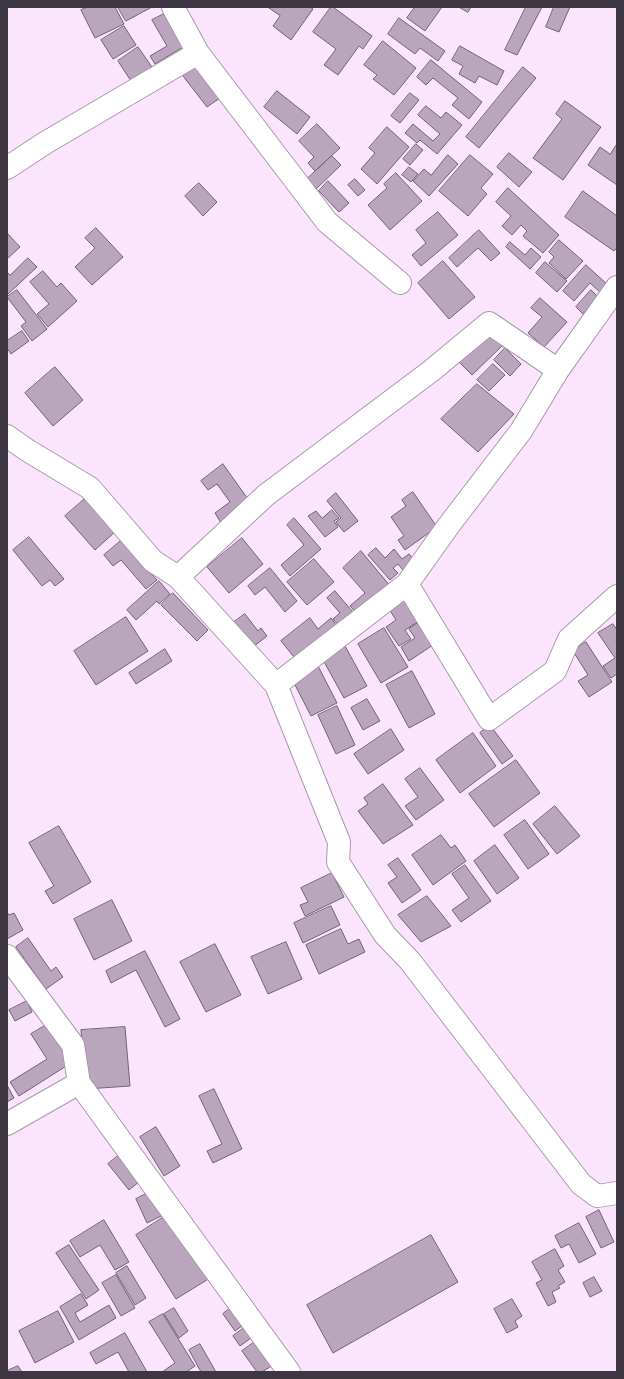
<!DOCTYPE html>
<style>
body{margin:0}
#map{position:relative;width:624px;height:1379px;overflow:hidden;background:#fae5fd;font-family:"Space Grotesk",sans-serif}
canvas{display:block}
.frame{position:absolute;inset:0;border:8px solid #3e3640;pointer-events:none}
</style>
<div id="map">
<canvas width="624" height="1379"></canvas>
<div class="frame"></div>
</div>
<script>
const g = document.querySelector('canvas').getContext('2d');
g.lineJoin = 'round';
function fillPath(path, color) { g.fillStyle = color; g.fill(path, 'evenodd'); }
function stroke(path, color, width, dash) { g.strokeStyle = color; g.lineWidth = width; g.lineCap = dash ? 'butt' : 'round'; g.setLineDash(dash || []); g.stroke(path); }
const building = new Path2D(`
 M88,7H115L124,24L95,38L81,10Z
 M118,7H152L126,21Z
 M268,7H310L313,9L291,40L273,26L280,16Z
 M331,7H333L372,36L363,49L359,46L338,75L324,65L336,49L313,32Z
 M415,7H442L425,31L407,18Z
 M459,7H471L468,12Z
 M526,7H542L517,55L505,50Z
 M554,7H570L559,32L546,27Z
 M164,14L183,47L155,64L150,56L167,46L152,20Z
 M399,18L445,51L438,61L420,48L415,54L388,34Z
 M124,26L136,45L113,59L101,40Z
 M383,41L416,68L394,95L373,79L377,75L364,65Z
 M460,46L504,71L497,85L479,76L475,83L459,74L463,66L452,60Z
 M138,47L152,67L131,81L118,61Z
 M431,60L482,102L469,119L452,105L458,98L433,78L426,85L417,77Z
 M196,66L220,98L207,107L183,76Z
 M523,67L536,78L479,148L466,137Z
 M277,91L310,117L297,134L264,107Z
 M410,93L419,100L400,123L391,116Z
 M565,101L601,127L563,180L533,158L562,119L556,114Z
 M426,106L441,118L446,112L462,125L437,154L420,140L417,143L405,133L413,124L433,141L440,134L418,115Z
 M317,124L340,148L315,171L308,163L314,157L299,141Z
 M387,127L409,147L377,184L361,169L375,153L369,148Z
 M416,144L423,150L410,165L403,159Z
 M617,144V185L588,165L600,147L610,154Z
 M509,153L532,172L519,187L497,167Z
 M448,155L458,164L429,196L413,181L424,169L431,175Z
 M470,155L493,174L481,188L487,194L468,216L439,191Z
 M332,156L341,165L316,189L307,179Z
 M409,167L418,174L411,182L402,175Z
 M396,173L422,201L390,230L368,205L387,188L384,184Z
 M355,179L365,190L358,196L348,185Z
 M328,181L349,203L339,212L319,191Z
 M199,183L217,202L203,216L185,196Z
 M508,188L559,235L543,253L523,236L527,231L521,225L512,235L502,226L511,216L496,202Z
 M583,191L617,216V247L614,251L565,217Z
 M438,212L458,235L421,266L412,255L426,243L416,230Z
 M96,228L123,257L92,285L75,267L95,248L85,238Z
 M479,230L500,253L491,261L478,248L457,267L449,258Z
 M7,233L20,247L7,259Z
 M559,240L583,261L566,279L549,263L554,257L549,252Z
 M510,242L525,255L531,248L541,257L530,269L506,247Z
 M28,258L37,267L7,295V272L10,275Z
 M443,261L475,297L449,319L418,283Z
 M545,262L567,281L557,292L536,273Z
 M586,265L608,285L601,293L590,283L574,301L563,291Z
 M43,271L57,287L61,283L77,301L48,327L37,314L49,304L30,282Z
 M17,290L47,329L32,341L21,326L26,322L7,297Z
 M591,290L598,297L583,314L576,307Z
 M540,298L567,322L544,347L528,333L542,317L531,308Z
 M490,330L504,344L472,375L458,361Z
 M22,331L29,341L11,354L7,348V341Z
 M505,348L521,364L510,376L494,360Z
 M493,364L505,375L489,391L477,380Z
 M55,367L83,400L53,426L25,393Z
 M477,384L514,414L478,452L441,419Z
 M223,464L250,502L221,523L215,513L230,502L217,484L208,490L201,481Z
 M413,492L437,527L405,550L398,540L404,536L391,517L406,506L402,500Z
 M336,493L358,521L344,532L336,522L341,518L327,501Z
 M87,497L116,531L95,550L65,516Z
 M332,510L339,518L334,521L338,527L325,537L308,516L316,511L322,518Z
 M294,518L321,549L290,576L281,565L304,545L287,525Z
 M29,537L64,579L55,586L50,580L42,586L13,550Z
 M242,538L263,564L229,593L207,567Z
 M122,540L157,580L146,589L121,560L113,566L104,555Z
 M376,548L385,558L394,549L402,559L409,554L414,560L403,570L398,564L393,568L398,573L390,580L368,555Z
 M361,551L391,587L358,615L350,606L365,593L343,568Z
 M314,559L334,582L307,605L287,582Z
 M270,568L297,601L285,612L265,587L255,595L248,586Z
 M159,581L170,594L159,604L157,601L136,620L127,610Z
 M335,591L357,617L342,629L333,619L340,613L327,598Z
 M173,593L208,630L197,641L161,605Z
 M404,599L419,621L405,630L411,639L399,646L386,627L396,620L389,609Z
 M245,614L258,631L261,628L267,636L253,647L234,622Z
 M126,617L148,651L96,685L74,651Z
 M310,618L318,629L331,618L339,629L298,662L281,641Z
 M421,621L436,643L409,661L401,647L415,638L409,629Z
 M613,624L617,630V674L611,678L603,666L615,658L598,633Z
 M384,628L408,667L381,683L358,644Z
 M586,642L612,682L589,697L578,681L588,675L573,651Z
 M345,646L367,686L344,698L322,658Z
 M165,649L172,661L136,684L129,673Z
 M318,666L337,703L311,716L292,679Z
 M412,671L435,714L409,728L386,685Z
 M367,699L380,721L363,730L351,708Z
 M337,706L355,745L336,754L318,715Z
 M490,725L513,756L502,764L480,733Z
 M391,729L404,750L368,774L354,754Z
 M473,733L496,766L460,793L436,760Z
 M516,760L540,793L494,827L469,794Z
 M420,768L444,800L416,820L405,806L418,797L405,779Z
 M383,784L413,825L383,844L358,811L368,804L364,798Z
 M555,806L580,836L557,854L533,824Z
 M525,820L549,854L528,869L504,835Z
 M59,826L91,882L53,904L45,891L54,886L29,843Z
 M441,835L451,848L455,845L466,861L433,885L412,855Z
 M495,845L519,878L497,894L474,861Z
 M398,858L421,890L402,903L388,883L397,877L388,865Z
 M465,865L491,901L461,922L452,910L469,898L452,874Z
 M332,873L344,897L305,916L300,905L308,902L301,888Z
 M427,896L451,926L421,942L398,915Z
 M112,900L132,941L94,960L74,919Z
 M331,906L340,925L303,943L294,923Z
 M7,912L9,915L14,913L23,930L7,939Z
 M341,929L348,944L359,939L365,952L319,974L306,945Z
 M28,938L51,971L56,967L63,977L46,989L16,947Z
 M286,942L302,979L268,994L251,957Z
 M215,944L241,995L206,1012L180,962Z
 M145,951L180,1019L165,1027L136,970L111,983L106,971Z
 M27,1001L32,1012L15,1021L9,1010Z
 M48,1024L71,1063L19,1096L10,1082L47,1059L31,1034Z
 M125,1027L130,1086L86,1089L81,1030Z
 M7,1085L14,1098L7,1102Z
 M214,1089L242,1149L213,1163L207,1151L222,1144L199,1096Z
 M156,1127L180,1166L164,1176L140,1137Z
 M119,1155L140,1181L129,1190L108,1164Z
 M152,1191L163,1215L147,1223L136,1199Z
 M599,1210L614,1242L601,1248L586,1217Z
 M170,1213L210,1278L176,1299L136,1235Z
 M104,1220L129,1262L115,1270L100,1245L80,1257L70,1241Z
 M579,1223L596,1254L579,1263L569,1244L561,1248L555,1236Z
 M431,1235L458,1282L333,1353L307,1305Z
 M69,1245L99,1290L86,1299L56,1253Z
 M555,1249L564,1266L558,1270L565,1282L558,1286L560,1288L552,1292L556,1302L548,1306L536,1283L542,1280L532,1262Z
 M127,1266L146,1298L135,1305L116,1273Z
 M116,1275L135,1308L121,1316L102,1283Z
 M594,1277L602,1291L590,1297L583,1283Z
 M81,1294L88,1305L75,1313L80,1322L109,1305L116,1318L79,1340L60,1307Z
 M512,1299L522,1316L515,1321L518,1327L507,1333L494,1309Z
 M233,1306L246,1323L235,1331L223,1314Z
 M174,1308L188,1331L179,1338L164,1314Z
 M58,1311L74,1342L35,1363L19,1331Z
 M163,1314L195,1366L186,1372H162L175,1363L149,1322Z
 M244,1328L251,1338L240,1346L233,1336Z
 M125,1333L147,1372H129L118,1352L96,1364L90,1353Z
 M256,1341L273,1365L262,1372H257L242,1351Z
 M200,1344L216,1372H201L189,1350Z
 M18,1366L22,1372H7V1371Z`);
fillPath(building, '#b9a5bc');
stroke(building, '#736176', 1);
const street = new Path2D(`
 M173,7L198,53L327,222L400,283
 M7,168L45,143L198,53
 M7,436L27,450L90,488L153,561L178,577L276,685L339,842L338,862L385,935L410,961L581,1184L597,1196L617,1193
 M178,577L266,495L431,371L489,323L558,370
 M407,584L489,719L555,671L569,639L617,596
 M276,685L407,584L449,525L521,431L558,370L617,287
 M7,956L73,1045L79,1083L289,1372
 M7,1124L79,1083`);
stroke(street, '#aa97ae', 24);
stroke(street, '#fff', 22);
</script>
